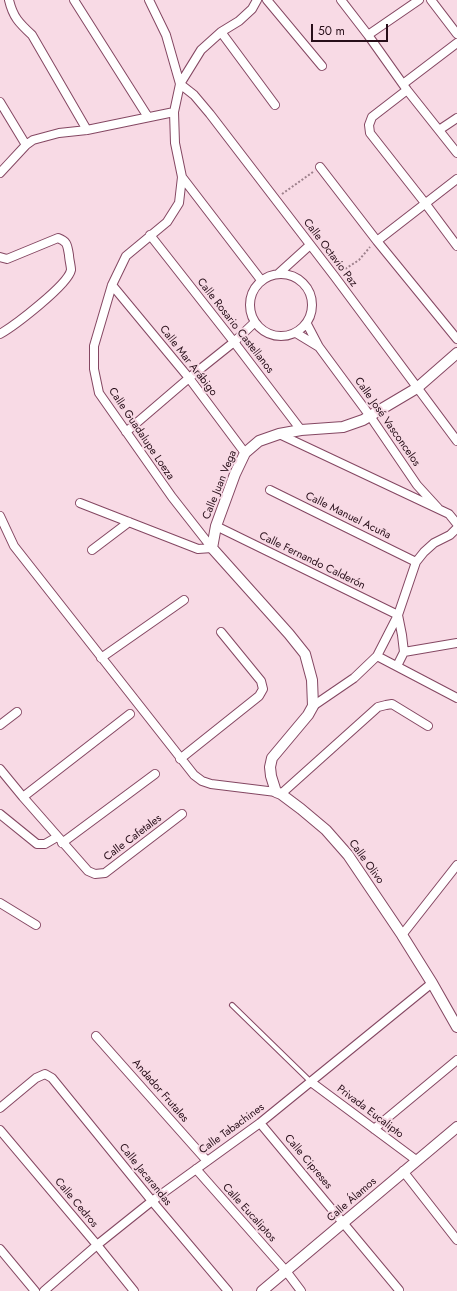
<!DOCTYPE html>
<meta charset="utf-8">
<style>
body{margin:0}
#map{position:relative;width:457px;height:1291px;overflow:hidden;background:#f8dae5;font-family:Jost,sans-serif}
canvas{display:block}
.scale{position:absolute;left:311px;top:24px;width:77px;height:18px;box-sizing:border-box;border:2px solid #270e19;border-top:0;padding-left:5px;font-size:12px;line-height:14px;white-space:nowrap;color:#270e19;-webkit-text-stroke:3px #f8dae5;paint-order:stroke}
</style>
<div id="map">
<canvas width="457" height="1291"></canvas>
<div class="scale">50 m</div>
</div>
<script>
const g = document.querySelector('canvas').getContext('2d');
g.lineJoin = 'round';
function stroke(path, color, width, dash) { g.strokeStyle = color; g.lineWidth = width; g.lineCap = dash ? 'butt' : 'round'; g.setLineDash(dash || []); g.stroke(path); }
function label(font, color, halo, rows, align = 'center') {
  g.font = font + ' Jost,sans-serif'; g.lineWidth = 4; g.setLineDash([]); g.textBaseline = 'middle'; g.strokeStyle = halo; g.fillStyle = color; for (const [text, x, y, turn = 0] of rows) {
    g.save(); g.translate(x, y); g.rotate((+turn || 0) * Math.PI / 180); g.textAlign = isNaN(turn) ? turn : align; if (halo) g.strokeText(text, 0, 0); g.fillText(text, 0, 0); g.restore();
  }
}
const service = new Path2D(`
 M232,1005L311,1082`);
const minor = new Path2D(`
 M9,0C13,17 19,23 32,35L87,130
 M74,0L148,117
 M149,0L166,35L180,84
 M267,0L322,66
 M341,0L368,35L407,90L457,153
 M431,0L457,34
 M221,32L275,105
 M368,35L419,0
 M180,84L194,95L210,114L335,277L457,441
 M403,84L457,43
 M407,90L372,117L369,125L370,133L425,203L457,246
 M0,102L26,145
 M439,130L457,118
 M320,167L377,241L457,339
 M0,173L26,145L33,140L59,133L87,130L174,112
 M182,177L261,280
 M150,235L234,342L301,430
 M377,241L457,179
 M0,257L7,259L58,238C68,242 67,245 69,255C69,259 71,266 71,270C68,285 14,326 0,334
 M250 305a31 31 0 1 1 62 0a31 31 0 1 1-62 0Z
 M278,274L310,245
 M112,285L189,378L245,453
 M307,324L319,347L370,416L417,485L438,508
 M296,333L319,347
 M126,432L189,378L234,342L255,322
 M279,434L449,514L457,524
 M270,490L416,562
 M80,503L198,549L212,548L172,497L99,393L94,369V346L112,285L126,256L167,222L179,203L182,177L175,143L174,112L180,84L201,50L221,32L239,21L252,9L257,0
 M0,516L14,546L194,775L202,781L211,784L276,792
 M216,526L398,615L402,635L404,652L397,666
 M92,550L129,522
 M404,652L457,643
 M377,656L457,698
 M101,658L184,600
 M313,706L354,678L377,656L398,615L416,562L424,552L434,543L450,535L457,528
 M0,725L17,712
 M180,759L259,696L263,689L261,681L221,632
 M0,769L23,797L88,871L95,874L105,873L182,814
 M281,794L378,707L386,705L392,704L428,726
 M23,797L130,714
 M0,814L37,844H45L57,837
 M62,843L155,774
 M0,903L36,925
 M402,935L457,865
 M96,1036L207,1161
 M311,1082L416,1160
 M0,1108L36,1078L45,1074L52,1078L152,1201L228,1291
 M260,1123L399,1290
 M374,1129L457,1060
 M0,1130L97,1245L134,1291
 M196,1169L286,1271L301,1291
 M403,1171L457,1240
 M0,1249L35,1291
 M44,1291L97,1245L152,1201L260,1123L432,983`);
const tertiary = new Path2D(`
 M457,353L417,388L363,420L343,427L301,430L279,434L259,441L245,453L235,474L216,526L212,548L289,634L305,654L312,680L313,706L308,715L272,758L270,767L271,776L276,792L281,794L301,809L326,830L348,855L402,935L432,983L457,1027
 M262,1291L457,1127`);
stroke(service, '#844762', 6);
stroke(minor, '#844762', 10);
stroke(tertiary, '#844762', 12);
stroke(new Path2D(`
 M282,194L313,172
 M342,271L359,260L370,247`), '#9d818c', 2, [2, 2]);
stroke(service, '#fff', 4);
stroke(minor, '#fff', 8);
stroke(tertiary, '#fff', 10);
label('11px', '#270e19', '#f8dae5', [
 ["Calle Octavio Paz",330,253,53],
 ["Calle Rosario Castellanos",235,326,52],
 ["Calle Mar Arábigo",188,361,52],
 ["Calle José Vasconcelos",387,422,55],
 ["Calle Guadalupe Loeza",141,434,56],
 ["Calle Juan Vega",220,485,-68],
 ["Calle Manuel Acuña",348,516,26],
 ["Calle Fernando Calderón",312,561,26],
 ["Calle Cafetales",133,838,-37],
 ["Calle Olivo",366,862,54],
 ["Andador Frutales",160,1091,49],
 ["Privada Eucalipto",370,1112,37],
 ["Calle Tabachines",232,1129,-36],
 ["Calle Cipreses",308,1162,50],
 ["Calle Jacarandas",145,1175,51],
 ["Calle Álamos",352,1200,-41],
 ["Calle Cedros",76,1203,50],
 ["Calle Eucaliptos",249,1213,48]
]);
</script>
